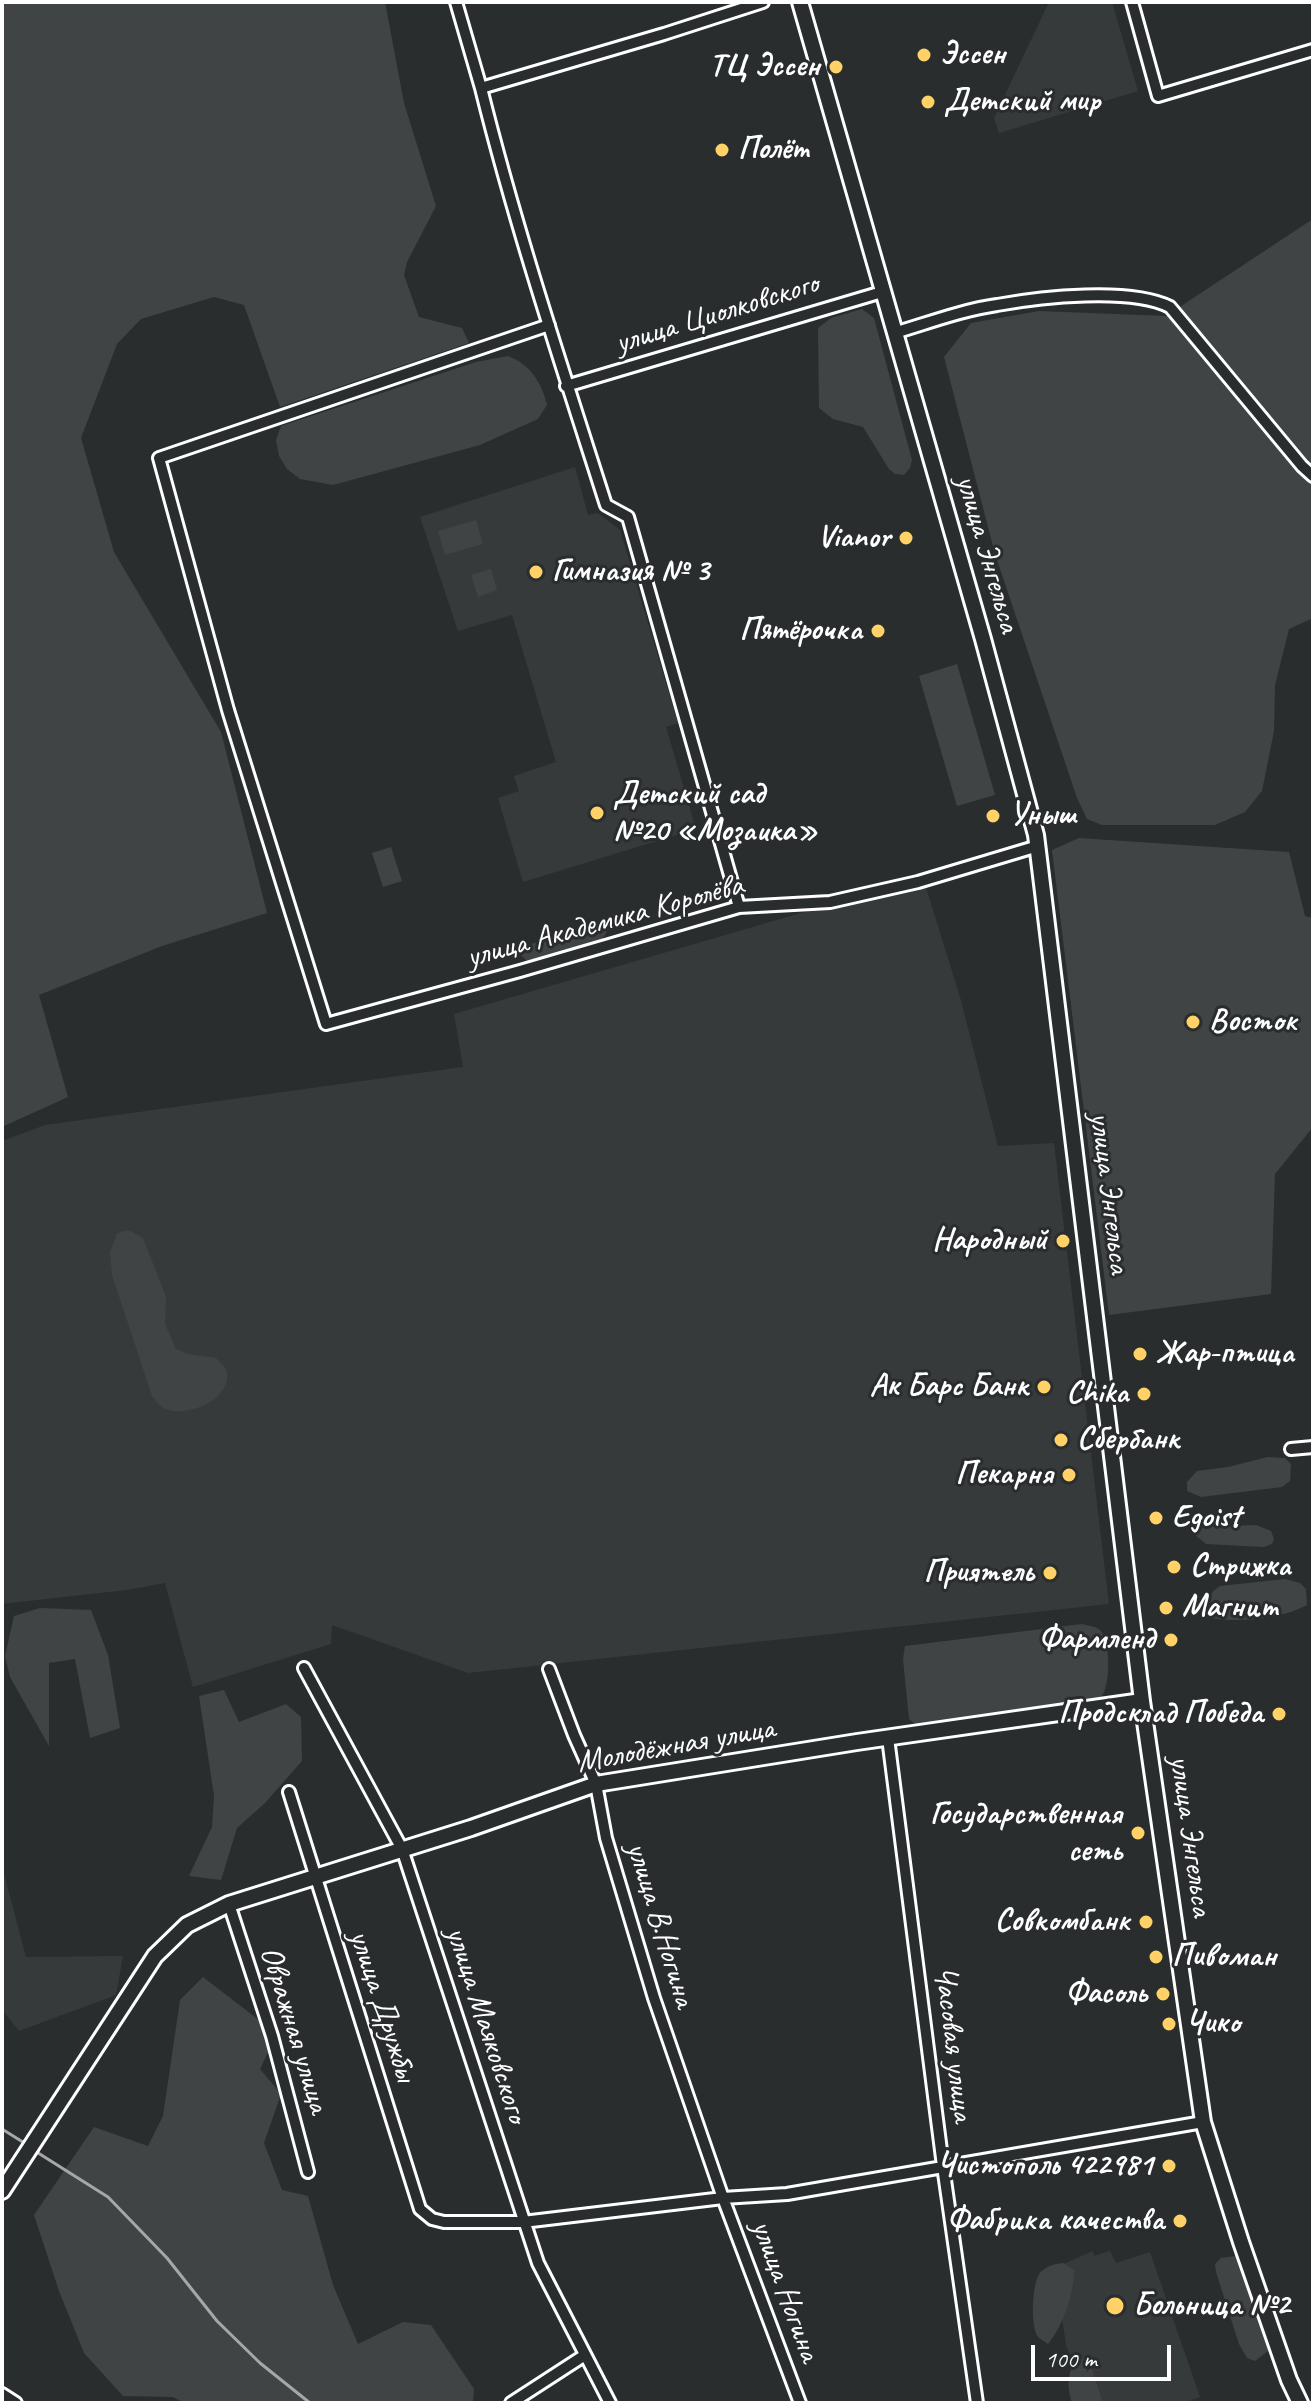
<!DOCTYPE html>
<meta charset="utf-8">
<style>
body{margin:0}
#map{position:relative;width:1315px;height:2405px;overflow:hidden;background:#2a2d2e;font-family:Caveat,sans-serif}
canvas{display:block}
.frame{position:absolute;inset:0;border:4px solid #fff;pointer-events:none}
.scale{position:absolute;left:1031px;top:2345px;width:140px;height:36px;box-sizing:border-box;border:4px solid #fff;border-top:0;padding-left:10px;font-size:24px;line-height:28px;white-space:nowrap;color:#fff;-webkit-text-stroke:6px #2a2d2e;paint-order:stroke}
</style>
<div id="map">
<canvas width="1315" height="2405"></canvas>
<div class="frame"></div>
<div class="scale">100 m</div>
</div>
<script>
const g = document.querySelector('canvas').getContext('2d');
g.lineJoin = 'round';
function fillPath(path, color) { g.fillStyle = color; g.fill(path, 'evenodd'); }
function stroke(path, color, width, dash) { g.strokeStyle = color; g.lineWidth = width; g.lineCap = dash ? 'butt' : 'round'; g.setLineDash(dash || []); g.stroke(path); }
function label(font, color, halo, rows, align = 'center') {
  g.font = font + ' Caveat,sans-serif'; g.lineWidth = 6; g.setLineDash([]); g.textBaseline = 'middle'; g.strokeStyle = halo; g.fillStyle = color; for (const [text, x, y, turn = 0] of rows) {
    g.save(); g.translate(x, y); g.rotate((+turn || 0) * Math.PI / 180); g.textAlign = isNaN(turn) ? turn : align; if (halo) g.strokeText(text, 0, 0); g.fillText(text, 0, 0); g.restore();
  }
}
fillPath(new Path2D(`
 M1049,2H1112L1138,91L999,133L994,118Z
 M575,467L588,515L598,513L620,530L678,723L666,727L696,829L523,882L498,798L519,791L514,776L556,762L512,615L458,631L420,517Z
 M925,884L960,997L998,1146L1054,1143L1109,1604L468,1673L332,1625L331,1644L193,1687L165,1583L127,1590L2,1604V1141L45,1125L463,1067L454,1014L811,910Z
 M2,1866L26,1957L123,1956L116,1995L19,2031L2,2010Z
 M1093,2251L1094,2256L1110,2251L1116,2263L1150,2252L1200,2397L1184,2403H1087L1066,2345L1055,2268Z`), '#373a3b');
fillPath(new Path2D(`
 M2,2H385L404,103L436,206L407,262L404,275L419,317L462,328L469,343L280,407L244,305L214,297L141,319L117,344L81,438L114,552L221,732L267,913L162,946L39,995L68,1097L2,1127Z
 M1313,219V618L1289,629L1275,685L1274,731L1262,791L1245,812L1215,825H1102L1087,819L1077,798L995,554L944,357L971,323L1039,311L1166,316Z
 M862,309L874,318L912,460L910,468L904,475L895,474L889,469L863,427L833,419L819,408L818,328L831,318Z
 M508,356C530,364 542,383 547,405L538,419L480,445L333,485L300,479L287,469L279,456L276,440L281,426L476,362Z
 M476,520L483,544L445,555L438,531Z
 M491,569L497,590L478,597L471,575Z
 M957,664L995,795L957,806L919,676Z
 M1079,838L1289,852L1305,916L1313,918V1127L1275,1174L1271,1294L1109,1315L1052,850Z
 M391,847L402,881L383,887L372,853Z
 M601,926L607,932L602,939L535,961H527L521,955L525,948L531,944Z
 M123,1231H130L143,1238L166,1297L165,1324L176,1349L188,1354L216,1358L226,1369C235,1398 189,1418 166,1409C160,1407 156,1401 152,1396L112,1275L110,1252L117,1234Z
 M1268,1457L1285,1458L1291,1464L1290,1481L1282,1487L1201,1497L1187,1491V1482L1197,1471L1228,1467Z
 M1256,1525L1271,1531L1274,1539L1272,1544L1264,1547L1206,1544L1194,1534L1198,1527Z
 M1285,1579L1300,1583L1306,1589L1307,1605C1281,1619 1240,1623 1211,1618C1203,1606 1208,1593 1220,1586Z
 M40,1608L91,1610L108,1655L120,1728L90,1738L75,1659L49,1663V1746L10,1677L5,1656L14,1616Z
 M1082,1624C1088,1626 1096,1626 1100,1630C1111,1640 1111,1689 1100,1698L926,1728L919,1727L909,1719L903,1659L905,1646Z
 M224,1690L239,1722L286,1704L301,1717L302,1761L265,1803L237,1828L221,1880L189,1876L212,1827L214,1796L199,1696Z
 M203,1977L277,2034L260,2069L281,2094L264,2143L282,2190L308,2196L333,2285L358,2344L403,2322L431,2325L474,2389L473,2403H184L173,2397L123,2396L84,2353L59,2291L34,2215L94,2127L148,2146L163,2116L180,2000Z
 M1236,2256L1241,2262L1269,2343L1268,2351L1255,2361L1247,2358L1239,2344L1216,2272L1215,2264L1221,2258Z
 M1063,2263L1074,2270C1074,2294 1063,2326 1048,2344C1048,2344 1038,2337 1038,2337C1030,2326 1032,2283 1040,2273C1046,2266 1054,2264 1063,2263Z
 M1081,2358L1089,2360L1103,2403H1072C1067,2387 1066,2367 1081,2358Z`), '#414445');
stroke(new Path2D(`
 M2,2129L26,2144
 M35,2151L108,2197L167,2258L217,2321L260,2363L310,2403`), '#a6a7a7', 3);
const minor = new Path2D(`
 M456,2L481,88
 M1132,2L1158,96L1313,50
 M549,325L159,458L228,710L326,1024L520,971L739,907L830,902L918,882L1038,846
 M894,333C928,323 962,310 997,305C1041,297 1130,287 1170,307L1302,466L1313,476
 M566,386L882,292
 M739,907L628,517L606,505C562,367 516,229 481,88L664,34L763,2
 M1291,1449L1313,1447
 M304,1668L402,1849L538,2263L610,2403
 M549,1669L574,1735L596,1784L606,1838L654,1998L723,2198L800,2403
 M888,1738L943,2166L977,2403
 M289,1792L420,2209L432,2219L444,2222H523L723,2198L787,2194L1203,2122
 M229,1904L272,2036L308,2172
 M2,2394L16,2403
 M511,2403L585,2355`);
const secondary = new Path2D(`
 M800,2L983,639L1036,835L1142,1701L1203,2122L1241,2242L1289,2380L1300,2403
 M2,2191L155,1956L187,1925L229,1904L471,1828L596,1784L857,1742L1142,1701`);
stroke(minor, '#fff', 16);
stroke(secondary, '#fff', 20);
stroke(minor, '#2a2d2e', 10);
stroke(secondary, '#2a2d2e', 14);
for (const [x, y, r, color] of [
 [924,55,8,"#ffd166"],
 [836,67,8,"#ffd166"],
 [928,102,8,"#ffd166"],
 [722,150,8,"#ffd166"],
 [906,538,8,"#ffd166"],
 [536,572,8,"#ffd166"],
 [878,631,8,"#ffd166"],
 [597,813,8,"#ffd166"],
 [993,816,8,"#ffd166"],
 [1193,1022,8,"#ffd166"],
 [1063,1241,8,"#ffd166"],
 [1140,1354,8,"#ffd166"],
 [1044,1387,8,"#ffd166"],
 [1144,1394,8,"#ffd166"],
 [1061,1440,8,"#ffd166"],
 [1069,1475,8,"#ffd166"],
 [1156,1518,8,"#ffd166"],
 [1174,1567,8,"#ffd166"],
 [1050,1573,8,"#ffd166"],
 [1166,1608,8,"#ffd166"],
 [1171,1640,8,"#ffd166"],
 [1279,1714,8,"#ffd166"],
 [1138,1833,8,"#ffd166"],
 [1146,1922,8,"#ffd166"],
 [1156,1957,8,"#ffd166"],
 [1163,1994,8,"#ffd166"],
 [1169,2024,8,"#ffd166"],
 [1169,2166,8,"#ffd166"],
 [1180,2221,8,"#ffd166"],
 [1115,2306,10,"#ffd166"]
]) { const dot = new Path2D(); dot.arc(x, y, r, 0, 2 * Math.PI); g.fillStyle = color; g.fill(dot); stroke(dot, '#2a2d2e', 3); }
label('bold 32px', '#fff', '#2a2d2e', [
 ["Эссен",940,55],
 ["ТЦ Эссен",820,67,"right"],
 ["Детский мир",944,102],
 ["Полёт",738,150],
 ["Vianor",890,538,"right"],
 ["Гимназия № 3",552,572],
 ["Пятёрочка",862,631,"right"],
 ["Детский сад",613,795],
 ["№20 «Мозаика»",613,832],
 ["Уныш",1009,816],
 ["Восток",1209,1022],
 ["Народный",1047,1241,"right"],
 ["Жар-птица",1156,1354],
 ["Ак Барс Банк",1028,1387,"right"],
 ["Chika",1128,1394,"right"],
 ["Сбербанк",1077,1440],
 ["Пекарня",1053,1475,"right"],
 ["Egoist",1172,1518],
 ["Стрижка",1190,1567],
 ["Приятель",1034,1573,"right"],
 ["Магнит",1182,1608],
 ["Фармленд",1155,1640,"right"],
 ["Продсклад Победа",1263,1714,"right"],
 ["Государственная",1122,1815,"right"],
 ["сеть",1122,1852,"right"],
 ["Совкомбанк",1130,1922,"right"],
 ["Пивоман",1172,1957],
 ["Фасоль",1147,1994,"right"],
 ["Чико",1185,2024],
 ["Чистополь 422981",1153,2166,"right"],
 ["Фабрика качества",1164,2221,"right"],
 ["Больница №2",1133,2306]
], 'left');
label('32px', '#fff', '#2a2d2e', [
 ["улица Циолковского",717,314,-17],
 ["улица Энгельса",987,554,74],
 ["улица Академика Королёва",605,922,-15],
 ["улица Энгельса",1109,1193,83],
 ["Молодёжная улица",676,1746,-10],
 ["улица Энгельса",1190,1836,82],
 ["улица В.Ногина",660,1925,73],
 ["улица Дружбы",382,2006,72],
 ["улица Маяковского",486,2025,72],
 ["Овражная улица",294,2030,73],
 ["Часовая улица",953,2044,83],
 ["улица Ногина",785,2291,70]
]);
</script>
